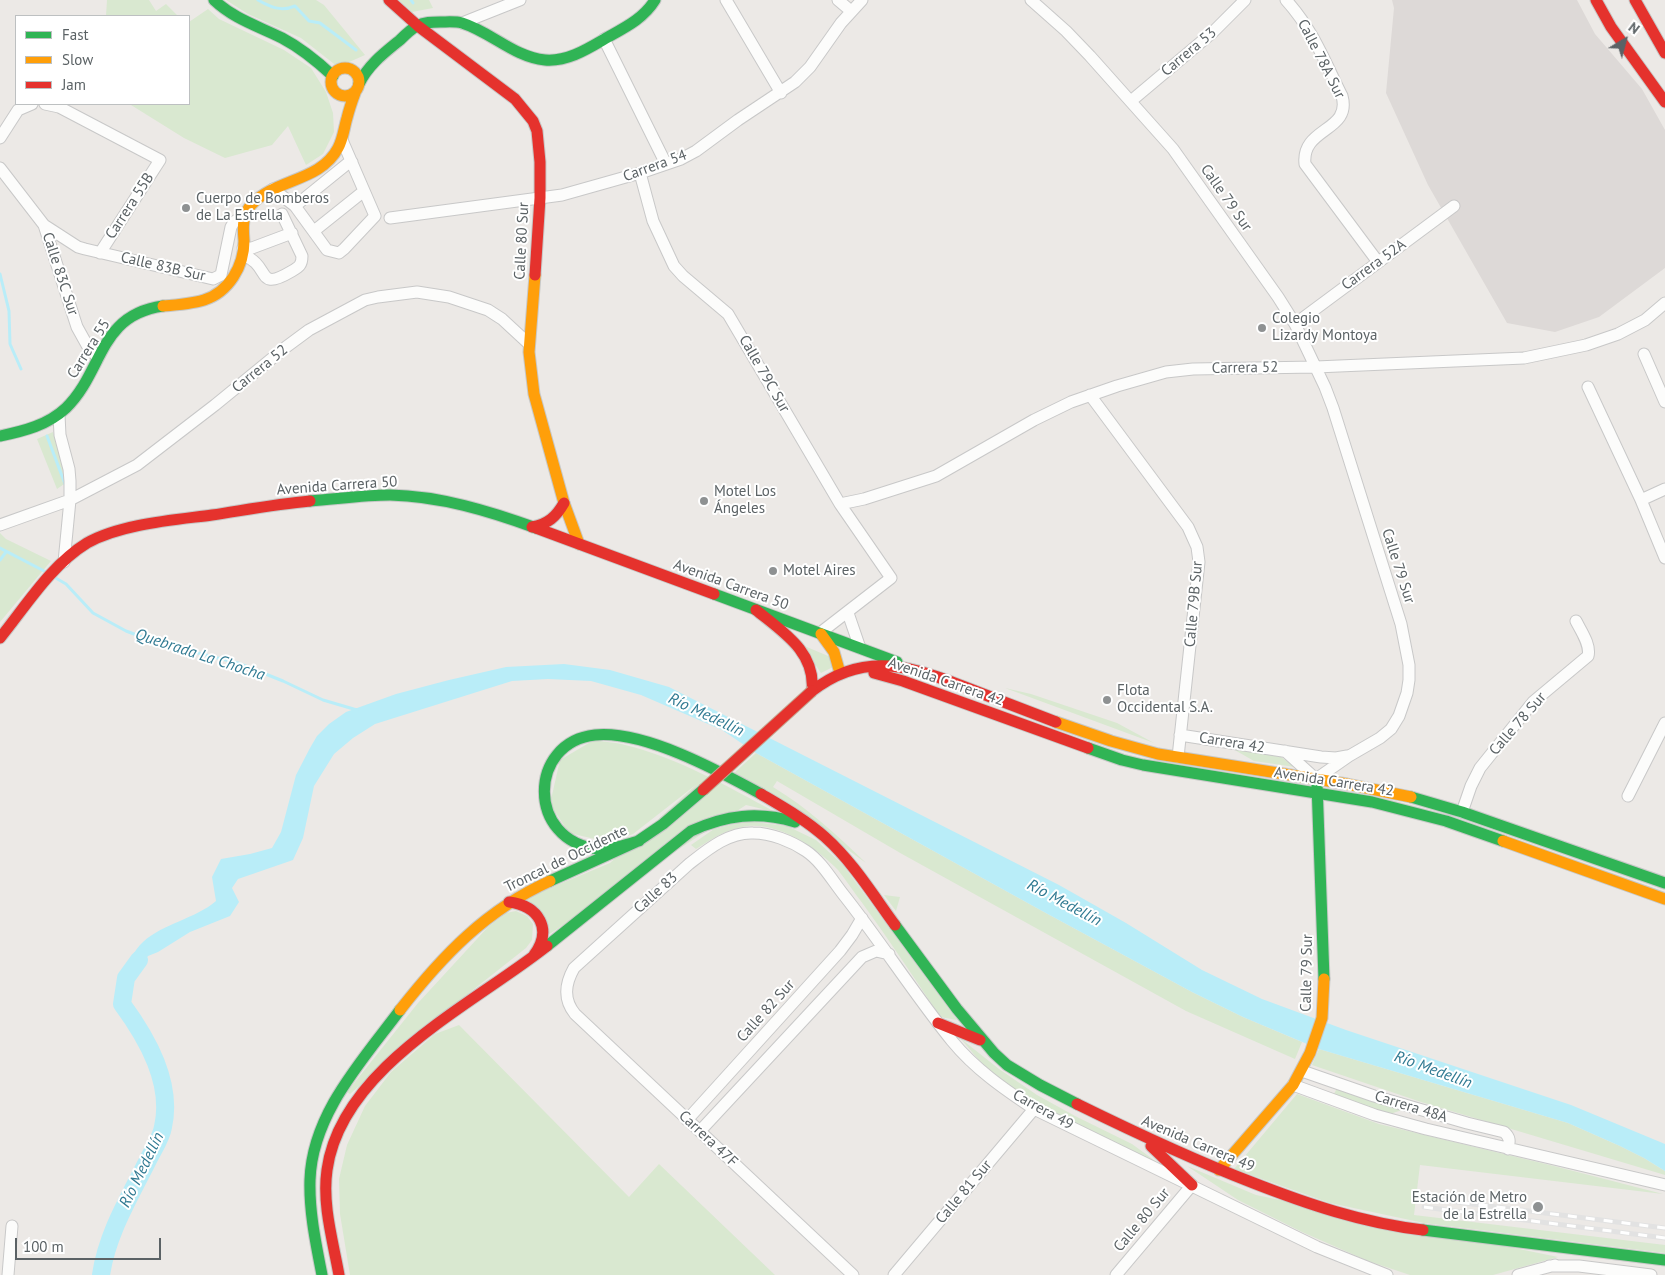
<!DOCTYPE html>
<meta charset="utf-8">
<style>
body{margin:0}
#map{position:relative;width:1665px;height:1275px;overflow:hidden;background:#ece9e6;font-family:"PT Sans",sans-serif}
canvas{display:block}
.legend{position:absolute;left:15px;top:15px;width:175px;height:90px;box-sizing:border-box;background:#fff;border:1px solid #bdc0c1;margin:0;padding:6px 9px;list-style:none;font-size:15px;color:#5b6265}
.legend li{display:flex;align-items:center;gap:10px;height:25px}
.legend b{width:25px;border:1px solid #bdc0c1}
.north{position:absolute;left:1600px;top:15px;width:50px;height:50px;-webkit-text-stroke:4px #fff;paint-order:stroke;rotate:37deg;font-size:14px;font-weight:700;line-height:20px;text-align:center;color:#5b6265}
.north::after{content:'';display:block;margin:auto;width:18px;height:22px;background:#5b6265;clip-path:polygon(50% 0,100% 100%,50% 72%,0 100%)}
.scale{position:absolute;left:15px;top:1238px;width:146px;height:22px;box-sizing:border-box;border:2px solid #5b6265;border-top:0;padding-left:6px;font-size:15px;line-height:18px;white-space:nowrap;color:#5b6265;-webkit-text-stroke:4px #fff;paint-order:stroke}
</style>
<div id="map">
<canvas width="1665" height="1275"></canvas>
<ul class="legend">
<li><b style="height:6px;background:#30b455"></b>Fast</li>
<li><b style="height:6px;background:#ff9f0a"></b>Slow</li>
<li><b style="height:6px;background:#e5322d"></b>Jam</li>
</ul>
<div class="north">N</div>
<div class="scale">100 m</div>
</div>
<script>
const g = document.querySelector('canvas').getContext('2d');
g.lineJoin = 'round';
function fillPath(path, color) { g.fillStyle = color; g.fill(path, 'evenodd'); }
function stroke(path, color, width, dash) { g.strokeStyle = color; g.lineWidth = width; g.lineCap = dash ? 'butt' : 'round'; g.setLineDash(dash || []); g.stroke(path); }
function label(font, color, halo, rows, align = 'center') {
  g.font = font + ' "PT Sans",sans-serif'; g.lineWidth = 4; g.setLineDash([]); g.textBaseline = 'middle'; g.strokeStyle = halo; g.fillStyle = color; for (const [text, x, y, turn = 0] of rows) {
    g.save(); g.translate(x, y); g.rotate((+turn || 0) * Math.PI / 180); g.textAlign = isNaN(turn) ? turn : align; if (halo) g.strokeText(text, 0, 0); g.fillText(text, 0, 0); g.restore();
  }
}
fillPath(new Path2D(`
 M1392,0H1577L1595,34L1642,89L1665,130V268L1599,317L1555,332L1507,323L1428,185L1386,93L1394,8Z`), '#ddd9d7');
fillPath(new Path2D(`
 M107,0H149L156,11L166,4L178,16H106Z
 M226,0H316L324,5L365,55L338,67L301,38L248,14Z
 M399,0H429L433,8L412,12Z
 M208,9L219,19L284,50L311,68L326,92L333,113L334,132L323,154L306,165L288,126L272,145L225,158L184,138L131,105V104H189V22Z
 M53,432L67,482L57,489L37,439Z
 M0,533L6,539L51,561L0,622Z
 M802,645L833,658L835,666L821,673Z
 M1005,688L1031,694L1117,723L1154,743Z
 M594,740C604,742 615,742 625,745C678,758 727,786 775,812L746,805L548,935L524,899L610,863L697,784L633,834L608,842L569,833L550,804L560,760Z
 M1233,749L1281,757L1295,767L1254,761Z
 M756,753L1044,912L1192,992L1243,1017L1302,1042L1295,1059L1186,1011L902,854L777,781L773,787C808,808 837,835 866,863L815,826L733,774Z
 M746,821L787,826L816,840L843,865L957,1020L940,1017C915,979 890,941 863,904C854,893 847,881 838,870C817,848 780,823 748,826C728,828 712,839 696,849L691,845L714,829Z
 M884,895L900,897L896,911Z
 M516,911L527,916L533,924L532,940L526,948L445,1012L350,1094L347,1092L418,1003L488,927L506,913Z
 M459,1025L629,1197L659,1164L775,1275H350L340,1214L339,1179L347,1145L365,1106L391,1072L435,1034Z
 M960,1038L999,1069L1037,1095L1075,1116L1132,1144L1158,1163C1100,1136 1036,1113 988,1069C978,1060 969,1048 960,1038Z
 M1319,1049L1568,1123L1620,1146L1644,1158L1665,1171V1175L1421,1102L1312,1065Z
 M1337,1088L1402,1110L1390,1114L1333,1096Z
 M1297,1094L1379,1124L1554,1166L1663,1194L1420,1165L1414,1215L1665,1245V1253L1424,1223L1330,1203L1234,1169Z
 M1187,1166L1256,1195L1558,1257L1493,1275H1410L1368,1261L1302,1232L1238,1200Z`), '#d9e8d0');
fillPath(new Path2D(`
 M564,664L610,670L669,687L1059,885L1126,923L1202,970L1262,999L1346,1030L1571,1105L1665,1144V1171L1644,1158L1620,1146L1568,1123L1319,1049L1243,1017L1192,992L1044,912L756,753L722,730L641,695L591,681L548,679L512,681L375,724L353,738L334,754L314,786L303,838L293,860L238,879L232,888L239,902L230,916L190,932L158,952L148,956L131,983L122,975C128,964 134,950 143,942C164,923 195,919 216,901L212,877L221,859L250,854L272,848L281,832L296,775L310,748L317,736L329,724L346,712L396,694L449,680L506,667Z`), '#b9edf8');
stroke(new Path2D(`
 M258,0C270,7 281,12 295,6L309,21L320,23L356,50
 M411,0L413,3
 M0,274L9,311L10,344L21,369
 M47,436L65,484
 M0,548L46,572
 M0,560L6,552
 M54,577L66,584L93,613L126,631L158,643L238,663L283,681L323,700L357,710`), '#b9edf8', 3);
stroke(new Path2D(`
 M101,1275C107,1234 129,1198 147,1162C152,1151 161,1139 163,1127C173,1083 147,1038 122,1004L126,978L139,960`), '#b9edf8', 18);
const street = new Path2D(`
 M726,0L781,93
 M838,0L851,11
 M1031,0L1066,31L1090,56L1173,149L1278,297L1295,324L1325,387L1333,408L1401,624L1409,665V680L1407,693L1399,716L1391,729L1380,738L1349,756L1316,779L1285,751
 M1286,0C1313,30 1324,60 1342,96C1352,132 1301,127 1305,164L1378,262
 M462,23L520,0
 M604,39L666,164
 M1131,101L1213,32L1245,0
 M45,104L59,107L160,160L100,253
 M0,138L18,110L32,104
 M0,168L44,225L77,327L87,345L98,358
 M640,173L653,221L674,266L683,276L728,314L840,504L891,578L820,633
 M273,189L295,206L327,250L339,253L344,249L375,216L342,140
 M295,206L347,164L352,162
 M390,218L562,195L640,173L681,159L696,151L738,120L795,82L810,67L841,23L862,0
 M44,225L78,247L85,249L213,279L221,275L231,227L234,222L245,215
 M314,231L364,191
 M243,248H252L292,233
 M243,255C272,266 255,293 292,271C299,267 302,265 302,256L282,214
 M1295,324L1454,206
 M1644,354L1665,402
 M1588,387L1641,500L1665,558
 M1090,395L1188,527L1197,547L1199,562L1178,757
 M59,415L60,435L69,469L70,481V500L64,562
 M1641,500L1665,489
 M840,504L864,499L936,476L1034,420L1071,402L1117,386L1166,372L1193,369L1316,367L1524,358L1586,345L1618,334L1645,320L1665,303
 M0,525L70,500L137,465L215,405L286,347L309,330L365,300L378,297L417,292L449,297L488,310L502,319L529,344
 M848,613L860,648
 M1180,735L1321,757L1336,758L1347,756
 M1628,796L1665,723
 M1462,812L1471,786L1480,768L1533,702L1588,656C1591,645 1581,631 1576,621
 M1302,1071L1374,1096L1467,1123L1504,1132C1510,1137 1510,1141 1508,1149
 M1293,1085L1375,1115L1426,1129L1665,1185
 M687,1120L840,951L852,935L862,918
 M700,1131L862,957L876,951L889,954
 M1549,1266H1579L1651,1275
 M8,1275L12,1226
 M853,1275L575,1014C563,999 565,984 574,968L689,864C707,850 728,832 753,833C771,833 791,841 806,851C821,861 832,880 843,894C881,942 914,994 952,1041C975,1069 1004,1089 1034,1109L1317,1247L1387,1275
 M894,1275L1034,1109
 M1116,1275L1192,1185
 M1518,1275L1555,1265`);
const fast = new Path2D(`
 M214,0C234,19 258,26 282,38C301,48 318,62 333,76
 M359,84C368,65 384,53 400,40C405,35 411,29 417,26C424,22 432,22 440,22C447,22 455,21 462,23C491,32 514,57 545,60C568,62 589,48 608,37C626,27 644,18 655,0
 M0,436C24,431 48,425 66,408C104,371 98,315 163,306
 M310,501C337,499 364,495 390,495C440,496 489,511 536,528
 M714,594L897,662
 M1088,748L1122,760L1143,765L1372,802L1446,821L1503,841
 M1317,784L1324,979
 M1411,797L1462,812L1665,883
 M639,841C626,844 612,851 598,849C526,841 528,742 595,735C644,730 719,771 761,794
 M550,881L638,841L663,824L703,790
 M895,925L957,1009L994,1053L1007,1065L1040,1085L1077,1104
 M547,946L691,831C726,815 758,811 795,822
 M1423,1230L1665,1260
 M322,1275C316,1244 309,1212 310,1180C312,1114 362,1061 400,1010`);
const slow = new Path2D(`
 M331 82a14 14 0 1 1 28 0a14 14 0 1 1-28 0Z
 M535,275L529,352L534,394L564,503L579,544
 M163,306C177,305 191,304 204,300C229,292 244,266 244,241C243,229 242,215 251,205C276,178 320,182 338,148C343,139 344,128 347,118C349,110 352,101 355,93
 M821,634L834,652L840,673
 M1056,722L1111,741L1158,754L1347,784L1411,797
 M1503,841L1665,899
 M400,1010C443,955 486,910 550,881
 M1219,1170L1293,1085L1310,1053L1322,1018L1324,979`);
const jam = new Path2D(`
 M389,0L418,26L515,99L533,121L537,131L540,162V198L535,275
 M1596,0L1611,27L1665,102
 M1635,0L1665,53
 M532,527C548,524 556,517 564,503
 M536,528L714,594
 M756,610C783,632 816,652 812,691
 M0,638C26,606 51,565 87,543C120,524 174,520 212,515C245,510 277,504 310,501
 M874,673L903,681L1088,748
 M812,691C866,649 913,667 970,689C999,700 1028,711 1056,722
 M761,794C783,807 806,820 825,837C853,862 873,895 895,925
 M509,902C539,906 553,929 534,955
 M938,1023L980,1040
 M1077,1104C1134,1132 1191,1159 1251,1182C1307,1204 1363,1223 1423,1230
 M1151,1146L1192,1185
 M339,1275C333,1241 322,1205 327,1170C341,1067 474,1004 547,946`);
stroke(street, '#c8c8c8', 13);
stroke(fast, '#c7c8c7', 13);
stroke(slow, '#c7c8c7', 13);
stroke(jam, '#c7c8c7', 13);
stroke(street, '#fcfcfb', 11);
stroke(fast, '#30b455', 11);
stroke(slow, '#ff9f0a', 11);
stroke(jam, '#e5322d', 11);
const rail = new Path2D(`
 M1425,1198L1665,1228
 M1424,1207L1665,1238`);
stroke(rail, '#e2e2e2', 5);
stroke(rail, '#fff', 3, [9]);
const jamBridge = new Path2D(`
 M703,790L812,691`);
stroke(jamBridge, '#c4a893', 13, []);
stroke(jamBridge, '#e5322d', 11);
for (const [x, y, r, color] of [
 [186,208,5,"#8e9192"],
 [1262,328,5,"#8e9192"],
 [704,501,5,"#8e9192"],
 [773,571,5,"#8e9192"],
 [1107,700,5,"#8e9192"],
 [1538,1207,6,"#8e9192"]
]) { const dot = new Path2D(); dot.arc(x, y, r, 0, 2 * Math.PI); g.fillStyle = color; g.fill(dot); stroke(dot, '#fff', 2); }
label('15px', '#5b6265', '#fff', [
 ["Carrera 53",1189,52,-40],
 ["Calle 78A Sur",1321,59,63],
 ["Carrera 54",655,166,-20],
 ["Calle 79 Sur",1226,198,55],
 ["Carrera 55B",130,206,-57],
 ["Calle 80 Sur",522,241,-87],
 ["Carrera 52A",1374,265,-36],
 ["Calle 83B Sur",163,267,13],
 ["Calle 83C Sur",60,274,72],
 ["Carrera 55",89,349,-58],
 ["Carrera 52",1245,368,-1],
 ["Carrera 52",260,369,-39],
 ["Calle 79C Sur",764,374,60],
 ["Avenida Carrera 50",337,486,-4],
 ["Calle 79 Sur",1398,566,72],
 ["Avenida Carrera 50",731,585,20],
 ["Calle 79B Sur",1194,604,-85],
 ["Avenida Carrera 42",946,682,19],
 ["Calle 78 Sur",1518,724,-49],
 ["Carrera 42",1232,743,9],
 ["Avenida Carrera 42",1334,782,9],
 ["Troncal de Occidente",566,859,-26],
 ["Calle 83",656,893,-42],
 ["Calle 79 Sur",1307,973,-89],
 ["Calle 82 Sur",766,1011,-48],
 ["Carrera 48A",1411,1107,17],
 ["Carrera 49",1043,1110,29],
 ["Carrera 47F",708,1139,43],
 ["Avenida Carrera 49",1198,1144,23],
 ["Calle 81 Sur",964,1192,-50],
 ["Calle 80 Sur",1142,1220,-50]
]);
label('15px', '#5b6265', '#fff', [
 ["Cuerpo de Bomberos",196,199],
 ["de La Estrella",196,216],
 ["Colegio",1272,319],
 ["Lizardy Montoya",1272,336],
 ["Motel Los",714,492],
 ["Ángeles",714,509],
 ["Motel Aires",783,571],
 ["Flota",1117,691],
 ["Occidental S.A.",1117,708],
 ["Estación de Metro",1527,1198,"right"],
 ["de la Estrella",1527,1215,"right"]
], 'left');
label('italic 16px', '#307a92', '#fff', [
 ["Quebrada La Chocha",200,655,18],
 ["Río Medellín",706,715,25],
 ["Río Medellín",1064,903,28],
 ["Río Medellín",1433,1070,20],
 ["Río Medellín",142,1170,-64]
]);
</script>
